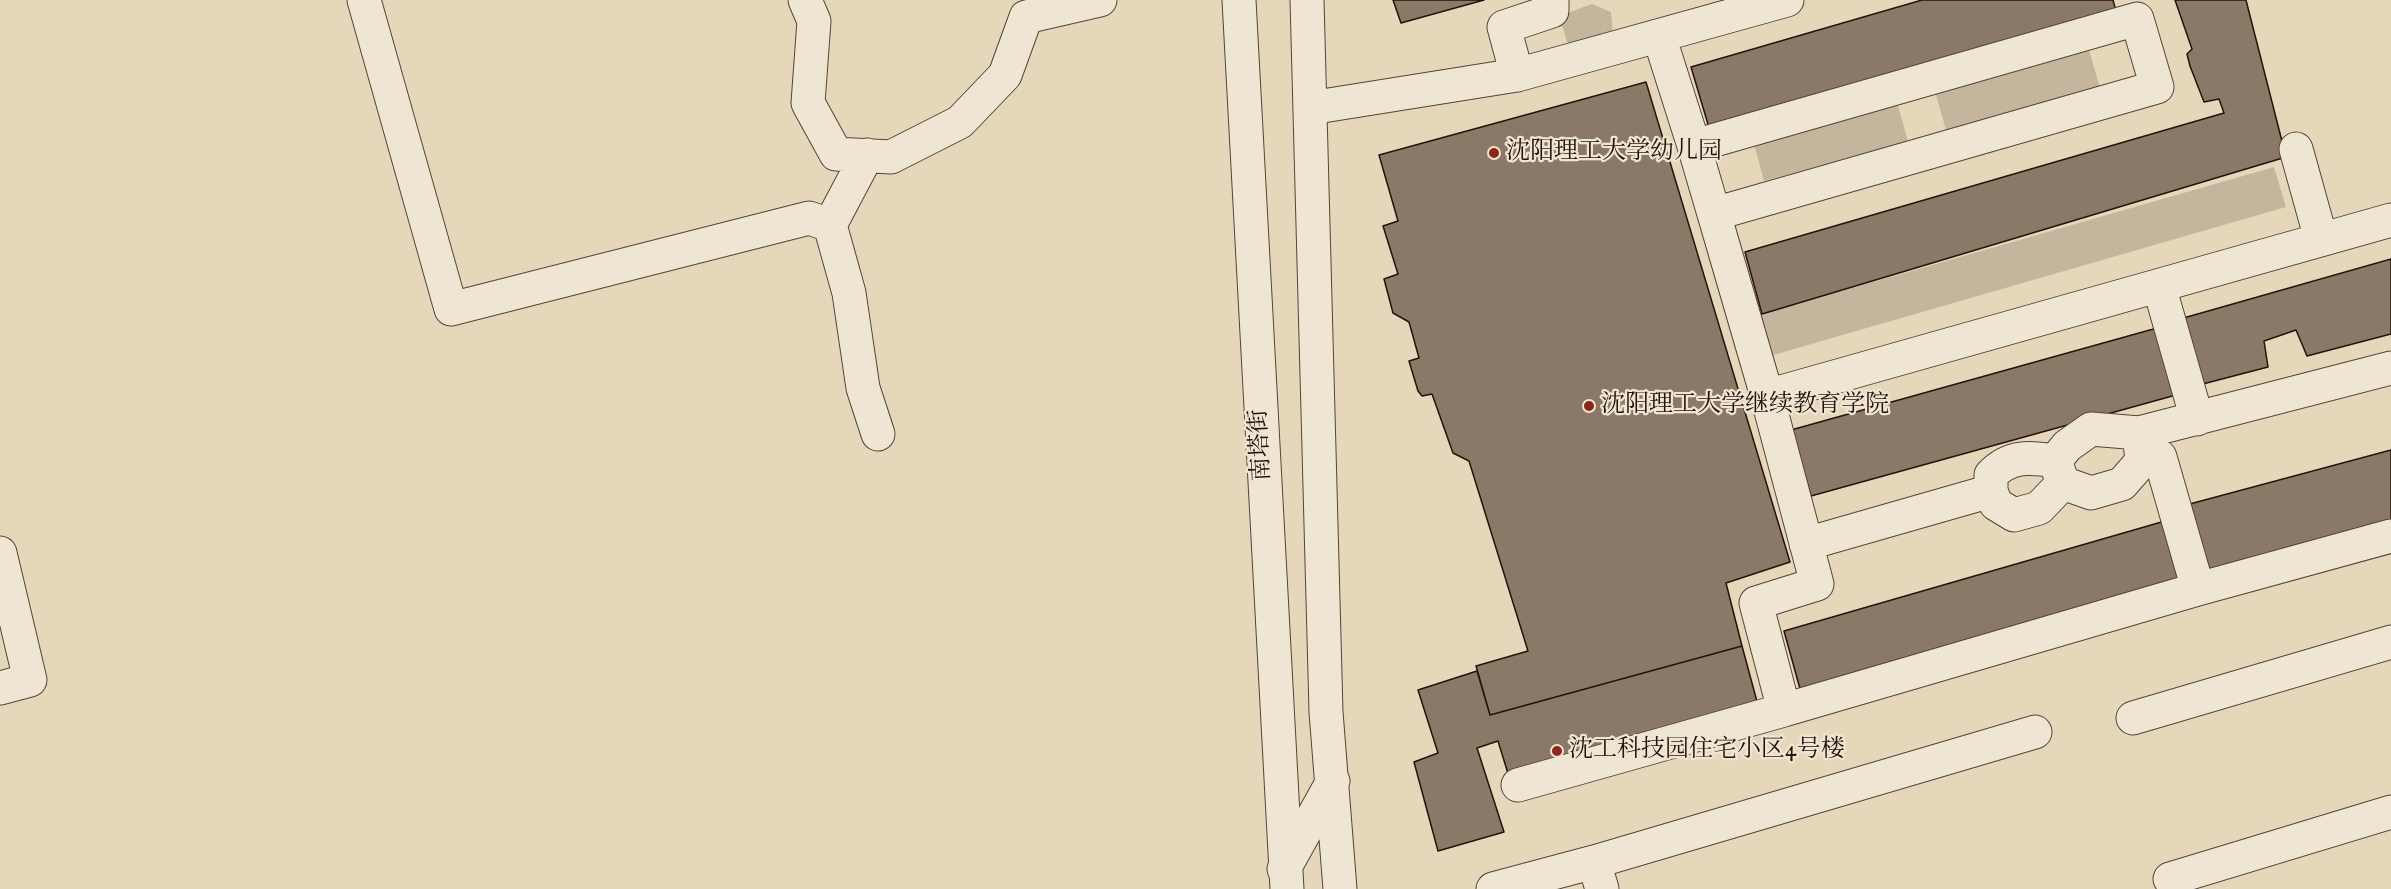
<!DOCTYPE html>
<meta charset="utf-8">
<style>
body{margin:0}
canvas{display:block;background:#e5d8ba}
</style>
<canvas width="2391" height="889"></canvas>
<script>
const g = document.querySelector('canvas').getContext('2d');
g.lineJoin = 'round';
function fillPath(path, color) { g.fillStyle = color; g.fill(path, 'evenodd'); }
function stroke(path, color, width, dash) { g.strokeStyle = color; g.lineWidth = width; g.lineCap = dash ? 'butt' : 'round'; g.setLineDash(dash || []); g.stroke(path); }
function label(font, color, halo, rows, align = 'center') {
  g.font = font + ' "IM FELL English","Noto Serif SC",serif'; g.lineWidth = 4.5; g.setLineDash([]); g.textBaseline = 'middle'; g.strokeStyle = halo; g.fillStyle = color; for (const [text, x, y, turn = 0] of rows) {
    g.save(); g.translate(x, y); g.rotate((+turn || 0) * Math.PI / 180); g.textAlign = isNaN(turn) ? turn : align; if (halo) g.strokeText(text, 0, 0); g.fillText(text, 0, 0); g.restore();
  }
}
fillPath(new Path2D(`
 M1592,4L1611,12L1613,37L1576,48L1567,42L1561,21L1570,12Z
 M2089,50L2100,88L1947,133L1935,92Z
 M1897,102L1908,141L1764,181L1754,144Z
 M2274,167L2286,207L1756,360L1744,319Z`), '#c4b69c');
const building = new Path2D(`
 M1393,0H1484L1401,23Z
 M1922,0H2113L2116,11L1710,131L1691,67Z
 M2175,0H2246L2286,157L1762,314L1745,252L2224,113L2219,99L2204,102L2190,66L2187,54L2192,49Z
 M1646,82L1790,562L1726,583L1742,646L1490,715L1476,666L1528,651L1469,461L1453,453L1432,394L1422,396L1418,391L1409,361L1419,358L1409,322L1393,313L1384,279L1398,274L1383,226L1398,221L1379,155Z
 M2391,259V334L2307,356L2296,330L2264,341L2268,367L2199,385L2180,319Z
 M2157,328L2176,395L1811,496L1791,430Z
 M2391,450V523L2206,575L2186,505Z
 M2165,521L2187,584L1802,696L1784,631Z
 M1742,646L1759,709L1510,780L1498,741L1477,748L1504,832L1438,851L1414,762L1438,753L1418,690L1477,671L1490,715Z`);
fillPath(building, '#897966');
stroke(building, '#25120a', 1.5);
const minor = new Path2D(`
 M364,0L451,309L809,218L830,225
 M805,0L814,21L808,103L836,154L891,157L960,122L1005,75L1026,17L1100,0
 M1239,0L1287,889
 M1307,0L1326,712L1340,889
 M1659,36L1694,146L2137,19L2157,87L1714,214L1694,146
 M1517,75L1504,27L1552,11V0
 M1310,108L1517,75L1787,0
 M2296,149L2321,239
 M867,155L830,225L849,293L863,388L878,434
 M1714,214L1767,396L2391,220
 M2159,286L2197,419
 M2091,429L2139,433L2142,461L2122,484L2091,493L2063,483L2055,461L2067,446Z
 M2139,433L2391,368
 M2142,461L2160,457L2198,589
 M1991,491L1996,504L2014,515L2039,508L2063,483
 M1806,544L1991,491V475C2010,455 2030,457 2055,461
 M0,553L30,680L0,688
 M1784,710L2198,589L2391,536
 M2133,718L2391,642
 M1518,785L1784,710L1756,603L1817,584L1767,396
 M1594,862L1602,889
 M1284,869L1333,781
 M2170,879L2391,812
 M1493,889L1594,862L2035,732`);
stroke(minor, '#554436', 35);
stroke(minor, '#eee6d2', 33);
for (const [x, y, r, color] of [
 [1494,153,6,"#8f2418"],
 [1589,406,6,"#8f2418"],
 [1557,751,6,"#8f2418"]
]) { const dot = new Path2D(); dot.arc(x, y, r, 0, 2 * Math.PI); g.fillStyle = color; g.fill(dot); stroke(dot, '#eee6d2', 2); }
label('24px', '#25120a', '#eee6d2', [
 ["沈阳理工大学幼儿园",1506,153],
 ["沈阳理工大学继续教育学院",1601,406],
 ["沈工科技园住宅小区4号楼",1569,751]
], 'left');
label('24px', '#25120a', '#eee6d2', [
 ["南塔街",1262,445,-93]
]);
</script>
